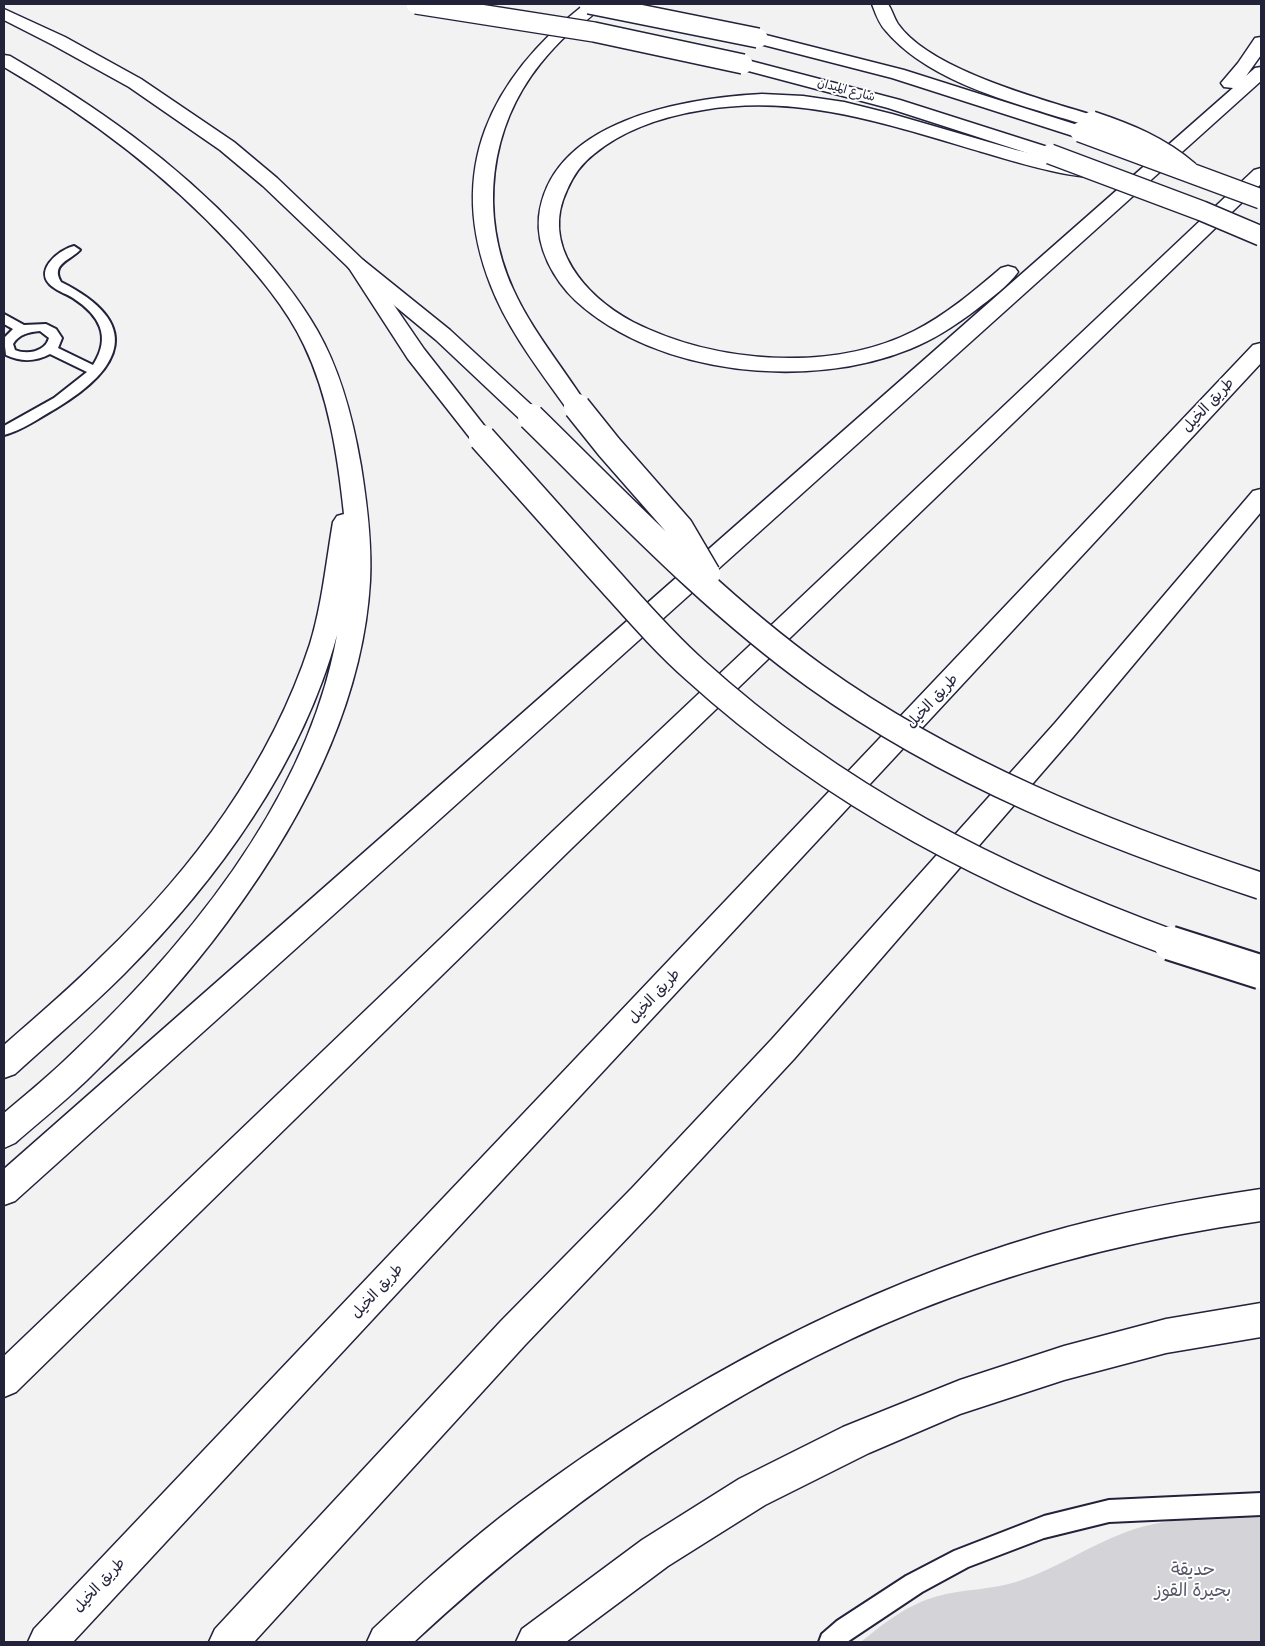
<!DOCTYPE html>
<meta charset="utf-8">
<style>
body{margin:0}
#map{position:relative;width:1265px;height:1646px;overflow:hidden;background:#f2f2f3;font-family:Mynerve,sans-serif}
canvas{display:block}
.frame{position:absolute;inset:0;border:5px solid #22223b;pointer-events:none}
</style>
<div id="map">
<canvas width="1265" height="1646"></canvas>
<div class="frame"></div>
</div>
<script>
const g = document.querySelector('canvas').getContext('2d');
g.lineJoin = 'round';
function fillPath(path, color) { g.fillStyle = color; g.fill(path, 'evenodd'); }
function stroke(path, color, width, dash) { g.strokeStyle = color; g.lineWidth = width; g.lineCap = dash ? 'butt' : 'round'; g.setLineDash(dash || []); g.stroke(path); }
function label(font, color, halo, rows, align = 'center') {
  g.font = font + ' Mynerve,"Playpen Sans Arabic",sans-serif'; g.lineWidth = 4; g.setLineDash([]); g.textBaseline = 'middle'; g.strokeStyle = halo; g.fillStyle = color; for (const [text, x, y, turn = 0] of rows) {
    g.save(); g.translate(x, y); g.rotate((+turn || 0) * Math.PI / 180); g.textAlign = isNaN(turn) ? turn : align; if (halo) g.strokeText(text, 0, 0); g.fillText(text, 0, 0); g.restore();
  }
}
fillPath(new Path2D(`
 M1261,1515V1642H861C884,1623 908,1604 938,1596C963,1589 991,1590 1016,1582C1056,1569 1088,1546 1126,1532C1169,1516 1217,1518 1261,1515Z`), '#d3d3d8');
const lane = new Path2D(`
 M74,246L80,250C71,260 50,264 61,282C143,323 124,368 55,409C39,418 21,431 4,435V426L54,398L87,372L50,354C35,362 21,362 6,355L4,338L13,329L4,324V314L24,325L46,324L56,329L62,338L58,348L93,365C112,336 99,315 73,298C67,294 59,292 53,287C32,272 58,250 74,246ZM40,331L49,338C45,352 27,355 15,350L13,344C19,334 29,332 40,331Z
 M1261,1493V1515L1109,1522L1044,1538L968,1567L922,1592L847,1642H819L822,1634L837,1621L906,1576L954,1551L1044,1516L1109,1500Z`);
const secondary = new Path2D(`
 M4,9L65,37L141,79L234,142L277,178L363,260L424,349L490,433L493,438L490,443L482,446L474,443L408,359L349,268L263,186L220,150L129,87L53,45L4,20Z`);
const primary = new Path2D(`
 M758,33L904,70L1087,128L1089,132L1087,136L1080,138L1073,136L892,78L752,42L749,38L752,34Z
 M743,59L900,100L1057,150L1059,154L1057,158L1050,160L1043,158L888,108L737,68L734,64L737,60Z`);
const highway = new Path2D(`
 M585,4H603C595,16 580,24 569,33C559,42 549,53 540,64C489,128 479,214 513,289C532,331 562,366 586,404L583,409L575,411L567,409C540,371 508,330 491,286C445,169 491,78 585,4Z
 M872,4H888C892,10 894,18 898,24C931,71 1045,100 1099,117L1101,121L1099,125L1092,127L1085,125C1020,104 932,85 886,31C879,24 875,12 872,4Z
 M1261,37V55L1246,76L1255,68L1261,67V81L15,1201L4,1205V1169L1233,88L1224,87L1221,83L1238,63L1255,38Z
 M4,55L10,56C96,106 174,161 242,233C270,263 297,295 317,330C341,372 353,419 361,466C367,504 372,543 370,581C363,706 300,824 227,922C185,979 137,1031 87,1080C64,1102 39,1122 15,1143L4,1148V1113C24,1096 45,1079 64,1061C184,949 308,800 337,635C302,764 217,881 124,974C89,1009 51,1041 15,1074L4,1078V1045C37,1016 71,987 102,956C192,870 271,764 310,644C322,605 326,563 333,522L337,516L344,514C338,457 329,397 304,345C286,307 258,275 230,244C164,173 88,116 4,67Z
 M762,94L803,96L844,102L892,114L1016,150L1098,168L1101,172L1098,176C1077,181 1005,159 982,152C890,125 800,93 703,110C665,116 624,129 594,154C581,164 573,176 567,190C540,246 586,297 633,322C714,363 831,373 914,331C946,315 974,291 1001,268L1008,266L1015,268L1018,272C1008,286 990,299 977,309C956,325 935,339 910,349C810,390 658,376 576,301C554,280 536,248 539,217C550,120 685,98 762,94Z
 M1261,168V184L573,847L16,1392L4,1397V1356L553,831L1254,170Z
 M356,258L363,260L450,330L539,412L542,417L539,422L531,424L523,422L436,340L349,268L346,264L349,260Z
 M1261,343V363L73,1642H28L34,1629L1253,345Z
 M1261,489V512L1073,737L794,1059L654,1210L525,1345L254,1642H209L215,1629L501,1321L632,1188L772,1039L1055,723L1253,491Z
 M1261,1189V1221C1155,1236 1052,1260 952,1297C750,1371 570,1497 414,1642H367L373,1629C420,1585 467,1542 519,1503C677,1385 853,1290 1043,1234C1114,1213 1187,1200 1261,1189Z
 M1261,1303V1337L1166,1353L1064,1380L960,1414L869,1453L765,1505L668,1566L566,1642H516L522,1629L642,1540L739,1479L843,1427L960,1380L1064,1346L1166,1319Z`);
stroke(lane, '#22223b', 4);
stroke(secondary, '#22223b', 3);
stroke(primary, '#22223b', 3);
stroke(highway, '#22223b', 3);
fillPath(lane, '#fff');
fillPath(secondary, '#fff');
fillPath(primary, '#fff');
fillPath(highway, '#fff');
const secondaryBridgeFar1 = new Path2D(`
 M482,438C521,482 560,525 599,569C630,603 660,639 695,670C836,798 996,879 1174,944`);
const secondaryBridge = new Path2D(`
 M1170,943L1261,972`);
const primaryBridge = new Path2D(`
 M416,4L594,32L743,64
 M589,4L758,38
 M1080,132L1261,199
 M1050,154L1202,211L1261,236`);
const highwayBridgeFar1 = new Path2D(`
 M1092,121C1128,133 1160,146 1189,171
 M575,404L578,408`);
const highwayBridge = new Path2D(`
 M577,407L609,447L680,528L707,574
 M531,417C622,506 711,601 815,676C950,773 1104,834 1261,886`);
stroke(secondaryBridgeFar1, '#22223b', 29, []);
stroke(secondaryBridge, '#22223b', 37, []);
stroke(primaryBridge, '#22223b', 22, []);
stroke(highwayBridgeFar1, '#22223b', 22, []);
stroke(highwayBridge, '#22223b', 29, []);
stroke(secondaryBridgeFar1, '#fff', 26);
stroke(secondaryBridge, '#fff', 33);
stroke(primaryBridge, '#fff', 19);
stroke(highwayBridgeFar1, '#fff', 19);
stroke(highwayBridge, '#fff', 26);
label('12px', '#22223b', '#fff', [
 ["شارع الميدان",846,91,15]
]);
label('15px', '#22223b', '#fff', [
 ["طريق الخيل",1209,406,-47],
 ["طريق الخيل",933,702,-47],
 ["طريق الخيل",655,997,-47],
 ["طريق الخيل",378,1292,-47],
 ["طريق الخيل",100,1586,-47]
]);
label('18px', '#57576a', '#fff', [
 ["حديقة",1193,1571],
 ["بحيرة القوز",1193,1592]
]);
</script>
